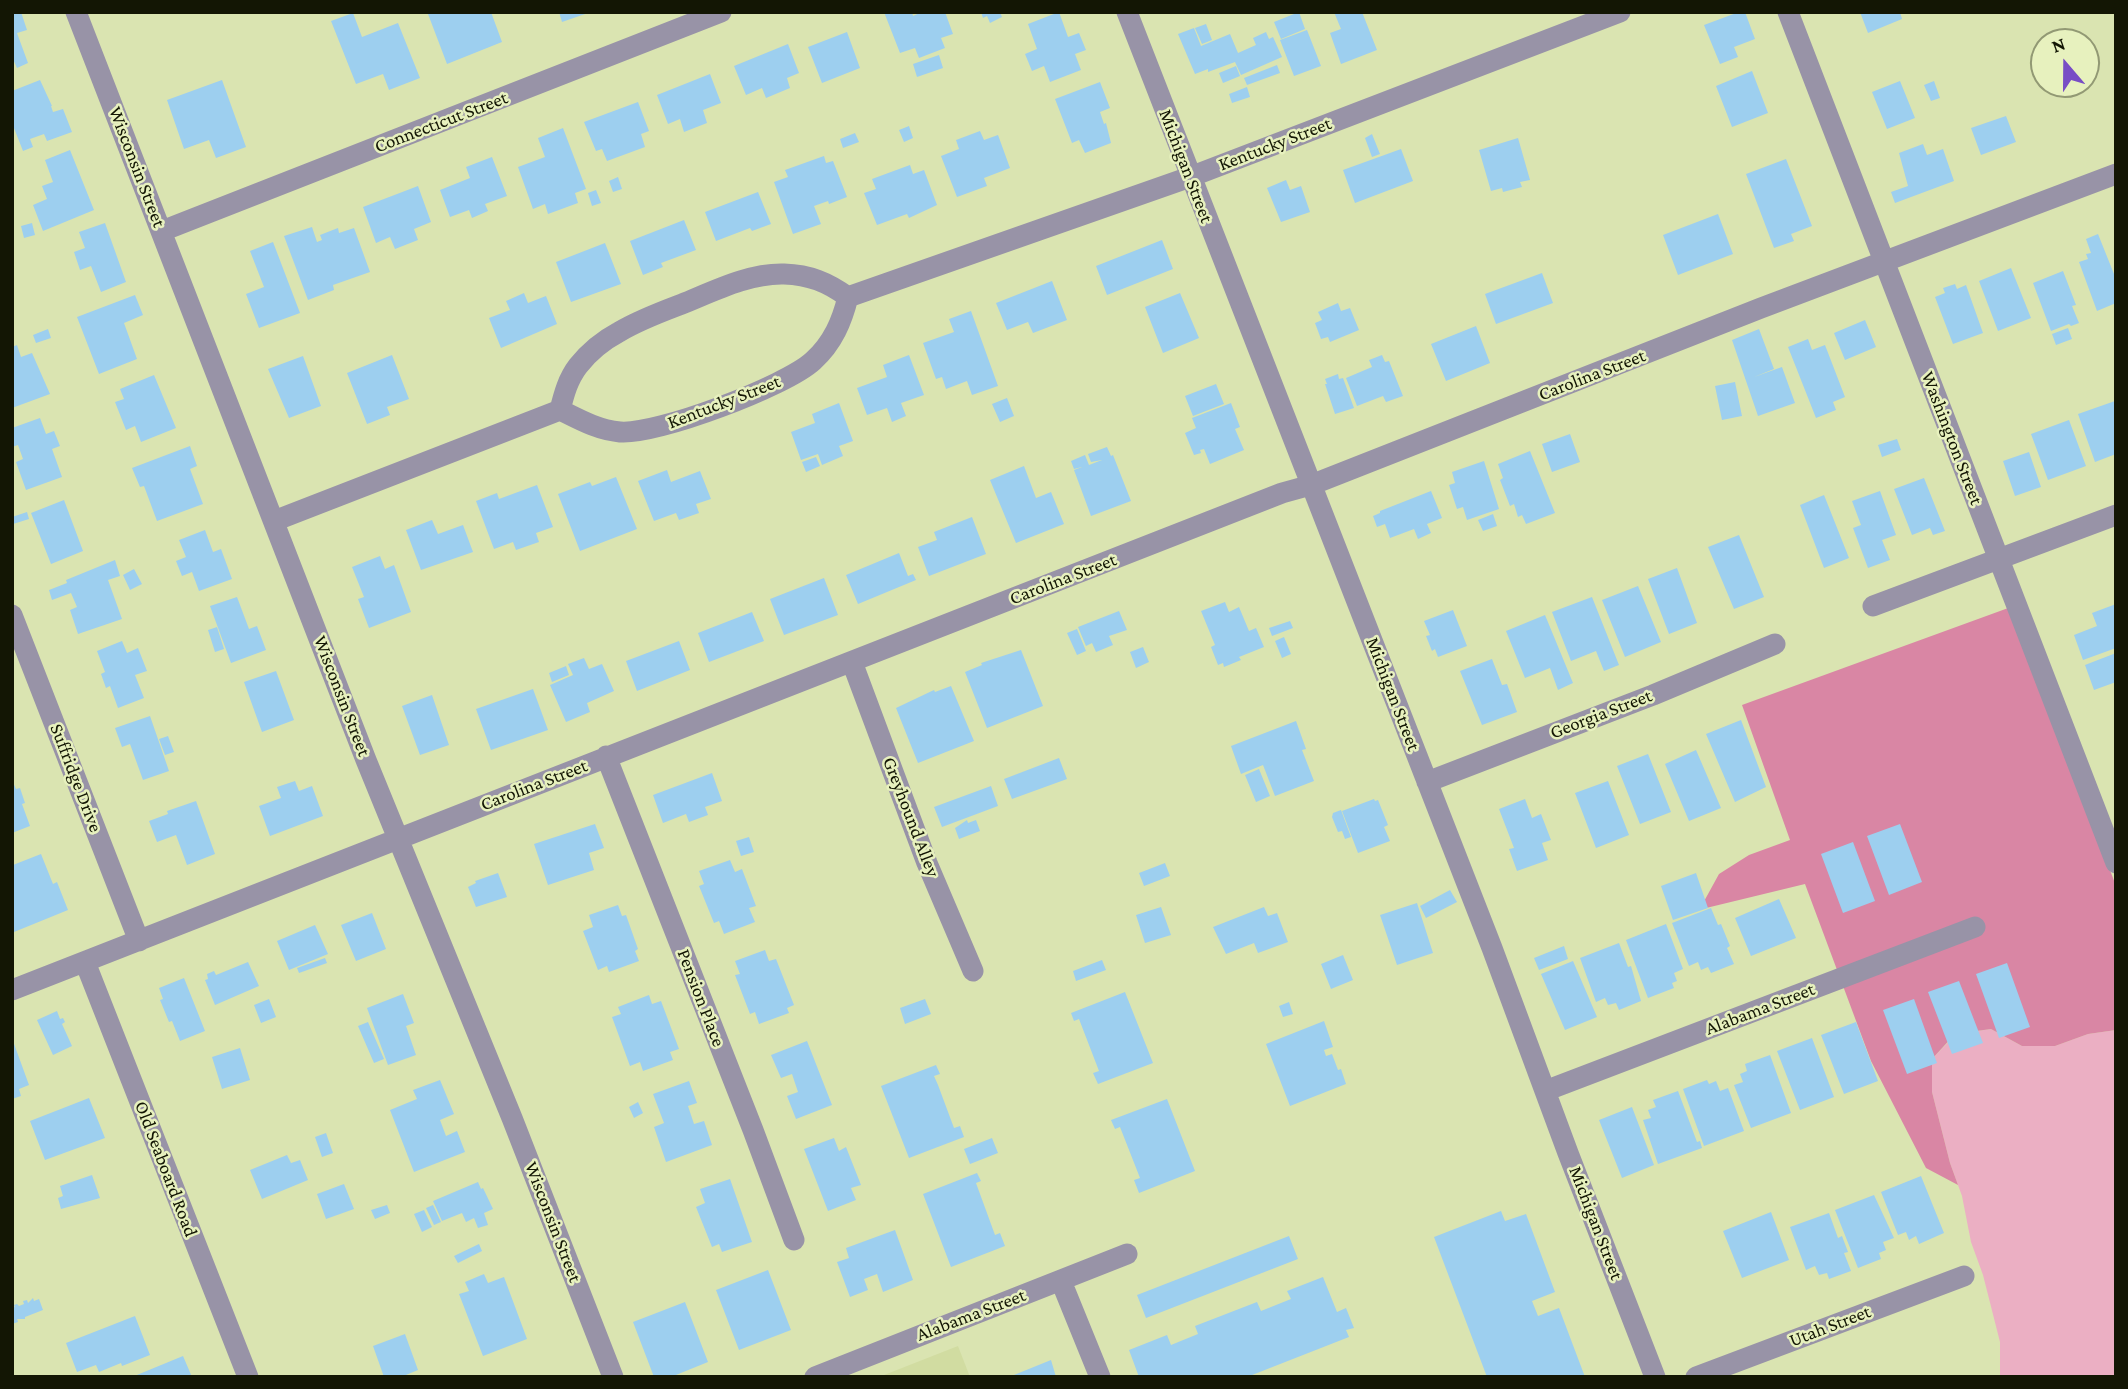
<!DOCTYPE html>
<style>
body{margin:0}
#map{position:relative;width:2128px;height:1389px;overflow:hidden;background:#dae4b1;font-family:"Crimson Pro",serif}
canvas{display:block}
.frame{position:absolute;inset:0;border:14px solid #131604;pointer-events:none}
.north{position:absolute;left:2030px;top:28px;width:70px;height:70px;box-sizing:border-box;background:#e7f1be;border:2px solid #929974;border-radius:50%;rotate:340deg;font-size:19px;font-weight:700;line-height:28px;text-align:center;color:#131604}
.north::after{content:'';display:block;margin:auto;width:24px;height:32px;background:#784dc5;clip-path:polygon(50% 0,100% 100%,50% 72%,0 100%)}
</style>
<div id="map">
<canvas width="2128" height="1389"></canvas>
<div class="frame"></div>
<div class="north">N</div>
</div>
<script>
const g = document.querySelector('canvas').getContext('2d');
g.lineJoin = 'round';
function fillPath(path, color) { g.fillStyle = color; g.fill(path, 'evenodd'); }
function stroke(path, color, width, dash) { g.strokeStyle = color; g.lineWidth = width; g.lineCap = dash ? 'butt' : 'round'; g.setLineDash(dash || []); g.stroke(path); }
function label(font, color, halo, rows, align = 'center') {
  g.font = font + ' "Crimson Pro",serif'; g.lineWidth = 5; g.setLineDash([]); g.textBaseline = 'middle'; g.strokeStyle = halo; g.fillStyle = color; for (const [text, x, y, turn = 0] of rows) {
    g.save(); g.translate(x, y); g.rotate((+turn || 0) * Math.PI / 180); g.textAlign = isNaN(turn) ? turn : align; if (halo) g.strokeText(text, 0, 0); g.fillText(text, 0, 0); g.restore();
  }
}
fillPath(new Path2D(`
 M958,1346L970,1377H879Z`), '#d1dca1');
fillPath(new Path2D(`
 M1991,1029L2022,1046H2055L2088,1034L2116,1030V1377H2000V1342L1983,1275L1971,1242L1962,1196L1950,1163L1932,1092V1059L1956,1034Z`), '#ebafc3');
fillPath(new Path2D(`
 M2011,607L2116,886V1030L2088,1034L2055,1046H2022L1991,1029L1955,1034L1932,1059V1092L1950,1163L1958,1185L1926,1168L1871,1061L1805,884L1702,909V905L1719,874L1749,855L1790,840L1742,705Z`), '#d986a4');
fillPath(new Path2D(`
 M12,12H21L27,30L17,33L28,63L17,68L12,57Z
 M433,12H491L502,42L447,64L428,14Z
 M559,12H588V13L562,22Z
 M884,12H912L913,16L922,12H945L953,34L941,38L945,48L919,58L915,48L900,53Z
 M981,12H1000L1002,17L990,23L987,16L983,18Z
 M1059,12L1068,37L1079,33L1086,50L1075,54L1081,70L1050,82L1044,66L1032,71L1025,54L1037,49L1028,24Z
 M1299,12L1305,29L1281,39L1274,22Z
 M1334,12H1362L1377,50L1341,64L1330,33L1341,29Z
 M1739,12H1745L1755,39L1734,47L1738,57L1720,64L1704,25Z
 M1860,12H1900L1902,19L1868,33Z
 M353,13L362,37L398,23L420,78L389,90L383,74L356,84L331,21Z
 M1206,24L1212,40L1202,44L1195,28Z
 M1194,28L1201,46L1230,34L1238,53L1256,45L1253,38L1266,32L1269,39L1273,37L1282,57L1241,75L1235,62L1208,72V69L1195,74L1178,34Z
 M1307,30L1321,66L1294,76L1280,40Z
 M847,32L860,68L822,83L808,47Z
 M788,44L799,73L787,78L790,88L766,98L762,88L746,95L734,66Z
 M939,55L943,68L917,77L913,64Z
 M1277,65L1280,73L1247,85L1244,78Z
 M1236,66L1240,76L1223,83L1219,73Z
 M1752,71L1768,113L1732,127L1716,86Z
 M710,74L721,103L703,110L707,123L684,132L680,119L668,124L657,95Z
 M40,80L52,106H51L53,112L63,109L72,132L47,141L44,134L30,139L33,147L23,151L12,123V91Z
 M222,80L246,147L216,158L209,140L184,149L167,100Z
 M1900,81L1915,118L1887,129L1872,92Z
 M1934,81L1940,98L1931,101L1924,85Z
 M1100,82L1110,108L1100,112L1104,124L1106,123L1111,143L1085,153L1079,140L1072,143L1055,99Z
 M1247,87L1250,97L1232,103L1229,94Z
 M638,102L649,131L641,134L645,147L607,161L602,149L596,151L584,122Z
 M2006,116L2016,142L1981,155L1971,128Z
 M909,126L913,138L904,142L899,130Z
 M563,128L586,189L575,193L578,203L548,214L545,204L533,209L518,167L545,157L538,138Z
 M980,131L984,140L998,135L1010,168L984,178L987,186L957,197L941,156L959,149L956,140Z
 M855,133L859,142L843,148L840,139Z
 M1372,134L1380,154L1372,157L1365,138Z
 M1518,138L1530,180L1520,182L1522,187L1503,192L1502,188L1491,191L1479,150Z
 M1923,144L1927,155L1943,149L1954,181L1895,203L1891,192L1908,186L1899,153Z
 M1401,149L1413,181L1355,203L1343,170Z
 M70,150L94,210L43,231L33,205L47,199L42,186L53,182L45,160Z
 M824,156L826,163L833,161L847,197L829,204L828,201L814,206L821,224L793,234L774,182L788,177L785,170Z
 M492,157L507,196L485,204L488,211L472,218L469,210L450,217L440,190L470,178L466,167Z
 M1786,159L1812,226L1791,234L1794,241L1774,248L1746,174Z
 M910,165L913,174L924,170L937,205L909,218L907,214L877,225L864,193L876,189L872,179Z
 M618,177L622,189L613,192L609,181Z
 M1286,180L1290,190L1301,186L1310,212L1281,222L1267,188Z
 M418,186L431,222L414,229L418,240L395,249L390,237L376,243L363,207Z
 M596,190L601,203L592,206L588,193Z
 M758,192L771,224L752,231L750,228L716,241L705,212Z
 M1718,214L1733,254L1678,275L1663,235Z
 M684,220L696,250L661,263L663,267L643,275L630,241Z
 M32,223L35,235L24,238L21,226Z
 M105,223L126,282L101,292L91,266L80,270L74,252L85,248L79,232Z
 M312,227L317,242L322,240L320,235L338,228L339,233L354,228L370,272L333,285L334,290L308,300L284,236Z
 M2098,234L2116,279V303L2097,311L2079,262L2088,259L2086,254L2091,253L2086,239Z
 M1162,240L1173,269L1107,295L1096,266Z
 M273,242L300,313L259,328L246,294L264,287L250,251Z
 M605,243L621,284L571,302L556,262Z
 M2011,268L2031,318L1998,331L1979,281Z
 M2063,271L2076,305L2072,306L2079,323L2071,326L2069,324L2051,331L2033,283Z
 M1542,273L1553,303L1496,324L1485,294Z
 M1052,281L1067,320L1033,333L1028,322L1007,330L996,303Z
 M1955,284L1957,289L1966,285L1983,333L1953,344L1935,297L1945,293L1943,288Z
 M524,293L528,303L546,296L557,324L501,348L489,318L510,310L506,301Z
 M1180,293L1199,338L1163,353L1145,307Z
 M135,295L143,315L124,323L137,359L99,374L77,317Z
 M1338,303L1341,311L1350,308L1359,330L1330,342L1328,337L1321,339L1315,323L1322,320L1318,312Z
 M971,311L998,386L972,395L967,381L946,389L942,377L936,379L923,343L954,332L949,319Z
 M1865,320L1876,347L1845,360L1834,333Z
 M1476,326L1490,363L1446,381L1431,344Z
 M2068,328L2072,339L2056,345L2052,334Z
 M48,329L51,338L36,343L33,335Z
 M1759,329L1774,369L1754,377L1782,367L1795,403L1758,416L1732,340Z
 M1808,339L1812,350L1825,345L1845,397L1833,402L1836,410L1816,418L1788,347Z
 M17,345L21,357L32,353L50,394L12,408V347Z
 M392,355L409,399L387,407L390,415L367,424L347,373Z
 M909,355L924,395L901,403L906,416L892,422L887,408L867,415L857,388L887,377L883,365Z
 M1382,355L1385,362L1389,361L1403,396L1386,402L1383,396L1357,406L1346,378L1372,367L1369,360Z
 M303,356L321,406L289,418L268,369Z
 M1338,374L1339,379L1343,378L1354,408L1335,414L1325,384H1327L1325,379Z
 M154,375L176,428L141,442L135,426L126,430L115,402L124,399L120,389Z
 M1735,382L1742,416L1722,420L1715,386Z
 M1216,384L1224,404L1193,416L1185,396Z
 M1007,398L1014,416L1000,422L992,404Z
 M2115,401L2116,454L2095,462L2078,414Z
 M839,403L853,441L839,446L843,456L822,465L818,454L801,460L791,432L815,423L812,414Z
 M1231,403L1240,427L1235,429L1244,450L1210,464L1204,449L1200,450L1201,453L1194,455L1185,433L1196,428L1192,418Z
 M40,418L46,434L54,431L60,446L52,449L62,477L26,490L16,462L23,459L18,445L12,447V428Z
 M2069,420L2086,466L2048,480L2031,434Z
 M1570,434L1580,462L1552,472L1542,444Z
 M1897,439L1901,450L1882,457L1878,445Z
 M190,446L197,466L190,469L203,504L157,521L144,486L140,487L132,468Z
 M1107,447L1111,456L1113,455L1131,501L1091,516L1074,470L1082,467L1074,469L1071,461L1085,455L1089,465L1102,460L1091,462L1088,454Z
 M1530,451L1555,513L1526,524L1522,515L1518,517L1514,504L1510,506L1500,480L1503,478L1498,464Z
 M2029,452L2041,487L2015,496L2003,461Z
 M816,457L820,466L806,472L802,462Z
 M1484,461L1499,509L1467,520L1463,507L1457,509L1449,485L1455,483L1452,472Z
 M1024,466L1036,498L1051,492L1064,524L1016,543L990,480Z
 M667,470L671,482L700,471L711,499L696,504L699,513L679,520L676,513L654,521L638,481Z
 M616,477L637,529L580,551L558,494L590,482L592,486Z
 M1924,478L1945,531L1933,535L1930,528L1912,535L1894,489Z
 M537,485L553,527L536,533L539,542L516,550L513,542L494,549L476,501L497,493L499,499Z
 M1431,491L1442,518L1427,524L1431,533L1418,539L1414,529L1390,538L1385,524L1377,527L1373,516L1380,513V511Z
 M1880,491L1896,535L1882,540L1890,560L1868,568L1853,528L1861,525L1852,501Z
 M1824,495L1849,558L1824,568L1800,505Z
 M64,500L83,551L51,564L31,513Z
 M27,512L29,519L13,524L12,517Z
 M1493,514L1497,526L1483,531L1478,520Z
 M972,517L986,554L929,576L918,547L937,540L934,532Z
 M432,520L438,534L463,525L473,552L421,570L406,530Z
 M205,530L213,552L221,549L232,579L199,591L192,572L182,576L176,561L186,557L179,540Z
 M1739,535L1764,597L1734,609L1708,547Z
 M899,553L908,576L913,574L916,580L858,604L846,575Z
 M380,556L385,569L394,565L411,612L369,628L358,599L364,597L352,567Z
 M115,560L120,576L108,580L122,619L78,634L70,610L77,607L71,593L52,600L49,590L67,583L66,580Z
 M1677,568L1697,623L1669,634L1648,579Z
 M134,569L142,584L130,590L123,575Z
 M824,578L838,615L784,635L770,599Z
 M1638,586L1661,642L1625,657L1602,600Z
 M237,597L249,629L257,626L266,650L231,663L210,606Z
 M1592,597L1619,665L1604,671L1596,651L1571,661L1552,612Z
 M1225,602L1229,612L1239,607L1249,631L1256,628L1264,647L1239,657L1241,660L1224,667L1223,663L1218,665L1211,647L1215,645L1201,611Z
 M2116,604V648L2083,660L2074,635L2097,626L2092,613Z
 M1453,610L1467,646L1438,657L1435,649L1432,651L1426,636L1430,635L1424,621Z
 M1119,611L1127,630L1109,636L1113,645L1096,652L1092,643L1086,646L1078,627Z
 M752,612L764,641L709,662L698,633Z
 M1545,615L1573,683L1558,690L1550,668L1525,678L1506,631Z
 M1290,621L1293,628L1272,636L1269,628Z
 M217,627L224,649L215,652L208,630Z
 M1077,629L1086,651L1077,655L1067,633Z
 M1284,637L1291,654L1282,658L1275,641Z
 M122,641L127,653L138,648L147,671L135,675L144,698L118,708L110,686L106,688L101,674L105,672L97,651Z
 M679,641L690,670L637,691L626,661Z
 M1143,647L1149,662L1136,668L1130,652Z
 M1021,650L1043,706L987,728L965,672L982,665L981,663Z
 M2116,653V682L2094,690L2085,665Z
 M584,658L589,669L602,664L614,691L587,703L590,712L566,722L550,685L573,675L568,664Z
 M1492,659L1502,685L1507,684L1517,712L1482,725L1460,671Z
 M566,666L569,675L552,682L549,673Z
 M276,671L294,720L262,732L244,682Z
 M951,686L974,741L918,763L896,708L934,690L935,692Z
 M533,689L548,730L491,750L476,709Z
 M432,695L449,745L420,755L402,706Z
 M150,716L169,771L143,780L130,744L122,747L115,728Z
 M1741,720L1766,787L1735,802L1706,734Z
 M1296,721L1306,749L1302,750L1314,781L1275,796L1263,765L1241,774L1231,746Z
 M168,736L174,752L165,755L159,739Z
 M1696,750L1721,808L1689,821L1665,764Z
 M1648,754L1671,812L1640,824L1617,766Z
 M1059,758L1067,779L1012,799L1004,779Z
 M1259,769L1270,796L1256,802L1245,775Z
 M712,773L722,801L705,807L708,815L689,822L686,814L663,823L653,795Z
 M12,780L16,789L20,788L25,803L22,804L30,826L12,833Z
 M295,781L299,791L312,786L323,816L270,836L259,806L281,798L277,787Z
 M1608,781L1629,835L1596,848L1575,793Z
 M991,786L998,806L942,827L934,807Z
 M1374,799L1375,801L1378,800L1388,825L1384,827L1390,841L1358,853L1342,811Z
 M1525,799L1532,818L1541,814L1551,840L1542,843L1548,860L1517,871L1509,849L1514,848L1499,809Z
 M196,801L215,854L187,865L176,835L157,842L149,821L168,814L167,811Z
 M1341,810L1351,837L1345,839L1342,831L1338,832L1332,817L1333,813Z
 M967,820L968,823L976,820L980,831L959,839L955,828Z
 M595,824L604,848L589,853L594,870L548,885L534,844Z
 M1900,824L1922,882L1889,895L1867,836Z
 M749,837L754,852L741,856L736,841Z
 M1853,842L1875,901L1843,913L1821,854Z
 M41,854L53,884L57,882L68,910L14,932L12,928L13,865Z
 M730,860L735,872L742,869L756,906L749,908L755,922L724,934L719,921L714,923L699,886L704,884L699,871Z
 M1165,863L1170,876L1144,886L1139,873Z
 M498,873L507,897L476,907L468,887L476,883L475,881Z
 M1696,873L1708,908L1673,920L1661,886Z
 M1450,890L1457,902L1426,918L1420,906Z
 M1779,899L1796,938L1751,956L1735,918Z
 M1417,903L1433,953L1397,965L1380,915Z
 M618,905L622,916L626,915L638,949L635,951L639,961L609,972L607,966L598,970L583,931L593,927L589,915Z
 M1161,907L1171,935L1145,943L1136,915Z
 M1264,907L1268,916L1277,913L1288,942L1258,953L1254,943L1226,954L1213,927Z
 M1711,908L1718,925L1721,924L1730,946L1727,948L1734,964L1711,973L1708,967L1701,970L1698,962L1689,966L1672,923Z
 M372,913L386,949L356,961L341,925Z
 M1666,924L1683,969L1674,973L1677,981L1672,983L1674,988L1648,998L1626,940Z
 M315,925L328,954L289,970L277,941Z
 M1619,943L1628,967L1631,966L1641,1001L1619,1010L1616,1003L1608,1005L1605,998L1596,1002L1580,958Z
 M1564,946L1568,959L1539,970L1534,958Z
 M765,950L769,961L776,959L794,1005L787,1008L789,1013L759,1024L755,1012L750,1014L735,975L740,974L735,961Z
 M1343,955L1353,980L1331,989L1321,964Z
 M325,958L327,963L299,973L297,968Z
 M1102,960L1106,970L1076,981L1073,971Z
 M1573,961L1597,1017L1565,1030L1541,974Z
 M248,962L259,986L215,1005L205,980L208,979L207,974L214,971L216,975Z
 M2007,963L2030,1027L1999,1038L1976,974Z
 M184,978L205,1031L180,1041L172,1021L169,1022L160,1000L163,999L159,988Z
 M1959,981L1983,1043L1952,1054L1928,992Z
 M1125,992L1153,1063L1098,1084L1093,1073L1099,1071L1079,1019L1074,1021L1071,1013Z
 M403,994L414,1023L406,1026L416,1055L388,1065L367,1008Z
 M649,995L652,1004L661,1001L679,1049L670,1052L673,1060L643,1071L640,1062L630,1066L612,1017L621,1014L618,1007Z
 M269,999L276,1017L261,1023L254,1005Z
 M925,999L931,1014L905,1024L900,1008Z
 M1914,999L1937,1063L1907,1074L1883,1010Z
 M1289,1002L1293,1014L1283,1017L1279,1006Z
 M57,1011L60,1019L63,1018L65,1022L62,1024L72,1046L53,1055L37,1020Z
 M1324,1021L1333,1047L1324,1050L1326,1056L1332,1054L1338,1070L1341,1069L1346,1084L1290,1106L1266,1044Z
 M368,1022L384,1059L374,1063L358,1026Z
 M1856,1022L1878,1081L1844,1094L1821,1035Z
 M1812,1038L1834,1097L1800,1110L1777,1051Z
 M13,1041L29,1085L19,1089L21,1096L12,1099Z
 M807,1041L832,1105L796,1119L787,1096L798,1092L792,1074L781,1078L771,1055Z
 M240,1048L250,1080L222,1089L212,1057Z
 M1770,1055L1791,1113L1751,1128L1734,1085L1743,1082L1740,1074L1747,1071L1745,1064Z
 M936,1065L940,1074L934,1076L938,1085L954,1128L960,1126L964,1137L909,1158L881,1086Z
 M440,1080L454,1114L440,1120L446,1136L457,1131L465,1152L414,1172L390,1110L417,1099L413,1090Z
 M1707,1080L1709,1084L1716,1081L1720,1091L1728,1088L1744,1131L1704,1146L1683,1089Z
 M689,1081L697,1103L688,1106L694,1124L704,1121L712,1145L666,1162L654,1127L664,1123L653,1094Z
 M1678,1091L1697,1142L1700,1141L1702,1148L1658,1164L1643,1120L1651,1118L1648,1110L1656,1107L1653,1100Z
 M89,1098L105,1138L45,1160L30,1121Z
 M1167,1099L1195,1171L1139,1193L1134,1180L1140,1178L1120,1127L1115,1129L1111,1120Z
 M638,1102L643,1113L634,1118L629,1107Z
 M1632,1107L1654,1165L1622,1178L1599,1120Z
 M326,1133L333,1153L322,1157L315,1137Z
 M834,1138L839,1151L846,1147L861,1185L851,1188L856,1200L828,1211L804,1149Z
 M992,1138L998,1153L970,1164L964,1149Z
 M287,1155L291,1163L300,1160L308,1180L262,1199L250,1170Z
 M977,1173L981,1181L976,1183L995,1235L1000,1233L1005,1246L951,1267L923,1194Z
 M92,1175L100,1198L61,1209L58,1198L63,1196L60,1186Z
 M1921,1176L1944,1233L1919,1244L1916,1236L1909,1240L1906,1232L1898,1235L1881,1192Z
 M730,1179L752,1242L722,1252L719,1244L712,1247L696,1207L705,1203L700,1189Z
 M478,1182L481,1189L483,1188L493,1209L484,1213L488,1225L478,1228L474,1218L466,1222L462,1213L442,1221L433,1201Z
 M344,1184L354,1209L326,1219L317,1194Z
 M1874,1195L1894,1238L1883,1242L1886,1250L1879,1253L1881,1259L1858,1268L1835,1210Z
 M387,1205L390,1213L375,1219L371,1210Z
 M433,1205L441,1222L434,1225L426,1208Z
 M424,1210L432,1227L422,1232L414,1214Z
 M1501,1211L1505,1221L1526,1214L1555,1292L1532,1301L1538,1316L1559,1308L1585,1377H1487L1434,1237Z
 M1771,1212L1789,1260L1742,1278L1723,1231Z
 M1829,1213L1838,1238L1842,1236L1848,1252L1844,1253L1851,1271L1829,1279L1827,1273L1819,1275L1815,1266L1806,1270L1790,1227Z
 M895,1230L913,1280L883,1292L877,1274L864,1279L868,1290L850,1297L837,1262L849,1258L846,1248Z
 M1289,1236L1298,1259L1146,1318L1137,1295Z
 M479,1244L482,1251L458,1263L454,1256Z
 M768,1270L791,1330L739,1350L716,1290Z
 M484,1274L488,1283L504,1277L527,1339L483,1356L459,1294L469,1291L465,1282Z
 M1323,1277L1337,1312L1346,1308L1354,1328L1346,1330L1349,1337L1247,1377H1139L1129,1350L1167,1335L1171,1345L1198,1334L1195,1326L1257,1302L1261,1311L1291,1299L1287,1291Z
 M33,1298L34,1301L39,1299L43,1310L25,1317V1319H17L18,1322L12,1324V1308L15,1307L14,1305L17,1304L19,1306L24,1304L23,1301L27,1300L28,1303Z
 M685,1302L708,1362L671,1377H654L633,1322Z
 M135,1316L150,1355L122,1366L121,1363L99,1372L96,1365L77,1372L66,1343Z
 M405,1334L418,1370L401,1377H384L373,1346Z
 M183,1356L192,1377H132Z
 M1051,1360L1056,1377H1009Z`), '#9dcfef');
stroke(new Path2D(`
 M76,12L366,760L512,1118L613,1377
 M1127,12L1492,948L1568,1153L1655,1377
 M1788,12L2116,863
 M162,231L721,12
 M848,297L1190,177L1620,12
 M560,410C564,394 568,379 578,366C589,352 604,340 619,332C639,320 661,312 682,304C714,291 749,273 784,274C810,275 827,282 848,297
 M274,521L560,410C580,420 598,430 620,432C657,435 786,386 813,361C833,343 842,321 848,297
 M1873,606L2116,515
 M12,615L139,941
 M852,662L927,863L973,971
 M606,756L753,1130L794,1240
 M1427,782L1653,695L1775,644
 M85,962L248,1377
 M12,990L1282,493L1311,485L1761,308L2116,174
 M1545,1091L1975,927
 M1061,1281L1100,1377
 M815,1377L1127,1254
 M1696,1377L1964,1276`), '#9893a7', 21);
label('19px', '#131604', '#e7f1be', [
 ["Connecticut Street",441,122,-21],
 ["Kentucky Street",1275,144,-21],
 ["Michigan Street",1186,166,69],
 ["Wisconsin Street",137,167,69],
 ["Carolina Street",1592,375,-21],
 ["Kentucky Street",724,402,-21],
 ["Washington Street",1952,438,69],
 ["Carolina Street",1063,579,-21],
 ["Michigan Street",1393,694,69],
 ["Wisconsin Street",342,696,69],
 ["Georgia Street",1601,714,-21],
 ["Suffridge Drive",76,778,69],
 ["Carolina Street",534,785,-21],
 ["Greyhound Alley",911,817,69],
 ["Pension Place",701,998,69],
 ["Alabama Street",1760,1009,-21],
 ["Old Seaboard Road",166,1169,69],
 ["Wisconsin Street",553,1222,69],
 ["Michigan Street",1596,1223,69],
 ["Alabama Street",971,1315,-21],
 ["Utah Street",1830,1326,-21]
]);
</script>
